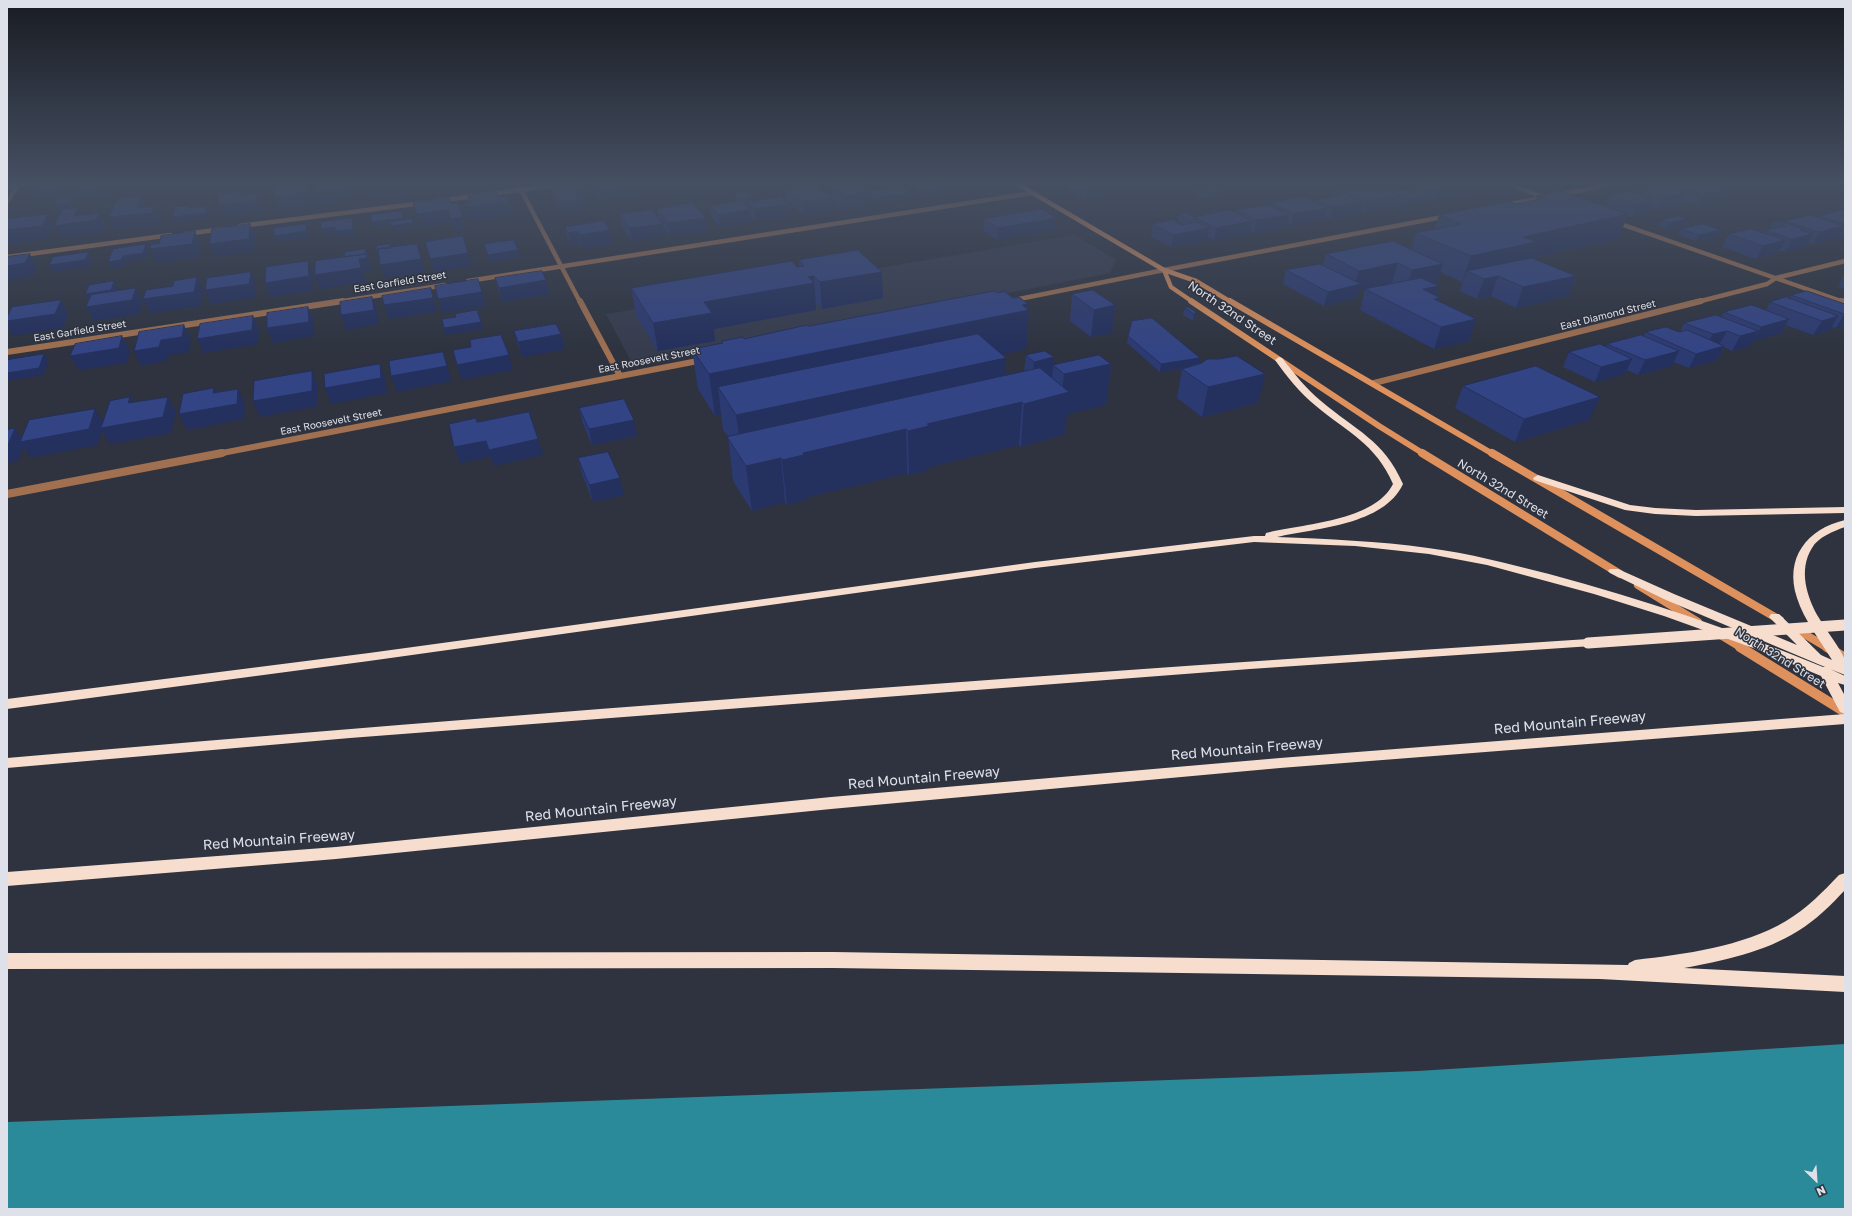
<!DOCTYPE html>
<style>
body{margin:0}
#map{position:relative;width:1852px;height:1216px;overflow:hidden;background:#2e333f;font-family:"Golos Text",sans-serif}
canvas{display:block}
.frame{position:absolute;inset:0;border:8px solid #dee1e9;pointer-events:none}
.north{position:absolute;left:1796px;top:1160px;width:40px;height:40px;-webkit-text-stroke:3px #2e333f;paint-order:stroke;rotate:155deg;font-size:11px;font-weight:700;line-height:16px;text-align:center;color:#dee1e9}
.north::after{content:'';display:block;margin:auto;width:14px;height:18px;background:#dee1e9;clip-path:polygon(50% 0,100% 100%,50% 72%,0 100%)}
</style>
<div id="map">
<canvas width="1852" height="1216"></canvas>
<div class="frame"></div>
<div class="north">N</div>
</div>
<script>
const g = document.querySelector('canvas').getContext('2d');
g.lineJoin = 'round';
function fillPath(path, color) { g.fillStyle = color; g.fill(path, 'evenodd'); }
function stroke(path, color, width, dash) { g.strokeStyle = color; g.lineWidth = width; g.lineCap = dash ? 'butt' : 'round'; g.setLineDash(dash || []); g.stroke(path); }
function label(font, color, halo, rows, align = 'center') {
  g.font = font + ' "Golos Text",sans-serif'; g.lineWidth = 3; g.setLineDash([]); g.textBaseline = 'middle'; g.strokeStyle = halo; g.fillStyle = color; for (const [text, x, y, turn = 0] of rows) {
    g.save(); g.translate(x, y); g.rotate((+turn || 0) * Math.PI / 180); g.textAlign = isNaN(turn) ? turn : align; if (halo) g.strokeText(text, 0, 0); g.fillText(text, 0, 0); g.restore();
  }
}
fillPath(new Path2D(`
 M1075,235L1116,260L1110,273L634,367L606,314Z`), '#363c4e');
fillPath(new Path2D(`
 M1845,1044V1209H7V1122L1418,1071Z`), '#2b8a9a');
stroke(new Path2D(`
 M517,182L580,302
 M1503,182L1549,199
 M1019,185L1037,182
 M7,187L45,182
 M438,201L578,182
 M7,202L19,183
 M1615,222L1844,302
 M240,226L423,203
 M185,234L223,229
 M7,257L171,235
 M468,281L1032,193
 M1009,301L1164,270
 M337,302L445,285
 M1697,302L1767,284L1776,278L1845,261`), '#a07050', 4.5);
stroke(new Path2D(`
 M580,301L620,376
 M1009,301H1011
 M1841,301L1845,302
 M7,352L343,301
 M1374,383L1701,301
 M217,454L703,360`), '#a07050', 6);
stroke(new Path2D(`
 M7,494L222,453`), '#a07050', 8);
stroke(new Path2D(`
 M1505,205L1624,182
 M1164,270L1448,216`), '#a07050', 4.5);
stroke(new Path2D(`
 M1014,182L1164,270L1196,281L1231,302
 M1164,270L1171,287L1193,302`), '#de915c', 4.5);
stroke(new Path2D(`
 M1191,301L1379,426L1424,454
 M1230,301L1493,454`), '#de915c', 6);
stroke(new Path2D(`
 M1422,453L1620,574
 M1492,453L1780,620
 M1638,585L1698,622
 M1794,628L1828,648
 M1719,634L1742,648`), '#de915c', 8);
stroke(new Path2D(`
 M1740,647L1845,712
 M1827,647L1845,658`), '#de915c', 10);
fillPath(new Path2D(`
 M1279,357L1282,358C1294,373 1306,389 1321,401C1355,430 1384,440 1403,484C1384,525 1317,528 1277,537C1328,539 1378,541 1428,548C1469,553 1509,564 1549,574C1643,599 1734,630 1823,667H1825L1666,600L1610,573L1608,571L1610,569H1618L1674,594L1797,645L1769,617L1771,614H1779L1821,655L1832,660C1820,640 1804,620 1797,598C1784,558 1807,529 1845,520V527C1834,531 1818,537 1812,548C1798,570 1807,598 1819,618C1826,630 1840,648 1845,660C1846,664 1845,671 1845,675L1830,669L1845,676V685L1838,683L1845,696V714L1840,712L1821,676L1756,649L1664,616L1594,594L1487,565L1429,554L1355,546L1254,542L1035,568L369,661L7,709V699L369,653L1035,562L1254,536H1265L1266,533C1302,524 1375,521 1393,484C1376,444 1347,432 1316,406C1300,393 1287,377 1275,360Z
 M1538,475L1630,505L1655,508L1696,510L1845,507V513L1696,516L1655,514L1625,510L1534,480L1533,478Z
 M1588,639L1592,640L1594,643L1592,646L1250,669L350,738L7,768V758C534,712 1061,673 1588,639Z
 M1845,714V724L1280,768L831,809L336,859L7,886V872L336,847L831,797L1280,758Z
 M1845,873V890C1831,905 1816,920 1798,931C1765,952 1722,961 1684,968L1845,976V992L1600,979L833,968L7,969V953L833,952L1628,965L1629,963L1635,960C1685,954 1742,947 1786,921C1806,909 1823,892 1839,875Z`), '#f6ddce');
stroke(new Path2D(`
 M1588,643L1845,625`), '#f6ddce', 11);
fillPath(new Path2D(`
 M592,182H632L637,198L602,203L594,191Z
 M635,182H714L715,191L684,195L674,184L675,189L642,194L635,186Z
 M834,182H855L858,187L871,191L911,193V199L879,203L872,198V204L844,209L833,200V210L804,215L787,200L786,188L832,198V187H835L834,186Z
 M870,182H892V186L878,188Z
 M933,182H984V188L955,192L953,190V193L924,197L915,191V185Z
 M1069,182H1192L1163,187L1159,185V188L1144,190L1140,188L1121,191L1113,187L1112,192L1101,194V197L1085,200L1068,191Z
 M1418,182H1499L1497,189L1469,195L1465,193V195L1434,201L1431,199L1430,201L1405,206L1398,203L1397,207L1365,213L1360,211V214L1330,219L1325,217L1324,220L1291,226L1287,224L1286,227L1254,233L1250,231V234L1214,241L1208,237L1207,241L1171,247L1151,237L1153,224L1181,225L1184,224L1177,221L1178,214L1194,217L1235,213L1236,210L1270,206L1271,203L1315,202L1316,200L1339,195L1341,190L1360,192H1392L1416,189Z
 M1669,182H1792V184L1773,187L1764,185L1762,188L1742,192L1736,190L1734,193L1722,196L1719,202L1698,207L1682,202L1680,205L1659,210L1650,207L1647,213L1632,217L1628,215L1618,239L1532,258L1576,276L1568,296L1516,308L1491,296L1477,299L1460,291L1463,281L1462,282L1440,272L1436,284H1435L1439,286L1436,295L1439,301L1469,341L1434,349L1360,310L1365,289L1393,283H1392L1359,290L1357,298L1324,306L1283,284L1286,270L1323,265L1326,254L1411,249L1415,233L1434,229L1439,215L1516,204L1536,200L1537,196L1605,207L1610,195L1638,193L1640,190L1664,186L1665,183Z
 M551,185L589,203L580,204L582,211L563,214L553,197Z
 M1197,188L1220,197L1207,199L1196,194Z
 M735,194L752,201L789,204L790,216L756,221L750,216L751,222L720,227L712,218L710,206L737,202L735,200ZM744,204H747L748,208Z
 M468,196L498,197L512,214L469,220L465,203H470Z
 M1844,208H1845V236L1841,237L1839,236L1838,238L1813,244L1808,243L1806,247L1786,252L1780,250L1778,253L1756,259L1722,247L1729,234H1764L1765,230L1770,229L1773,222L1784,223L1785,221L1818,218L1820,216L1842,211Z
 M657,209L706,218L707,230L670,236L664,228L665,236L632,241L622,227L620,214L658,217Z
 M1056,218L1055,230L997,240L984,231V219Z
 M1661,220L1684,225L1666,229L1658,226Z
 M565,227L612,243L583,248L581,244L571,245L568,240Z
 M1681,229L1721,230L1718,236L1696,241L1678,235Z
 M484,244L520,257L490,262Z
 M799,260L883,298L822,309L816,303V310L714,329L715,341L658,351L636,315L631,288L799,267Z
 M1845,273V289L1838,287Z
 M495,278L549,294L502,302L499,292Z
 M998,293L1028,304L1027,309L1029,310L1026,349L1002,354L1006,358L1005,376L1024,372L1026,355L1054,357L1053,365L1111,364L1106,405L1067,414L1065,434L1021,447L1019,445L929,467V470L909,475L907,473L808,497V499L787,505L785,502L752,511L733,481L728,436L723,430L721,414L715,416L698,389L692,349L722,343V341L744,339L808,326Z
 M1072,294L1115,305L1112,333L1091,337L1070,321Z
 M1791,295L1845,304V326L1836,328L1832,327L1830,330L1813,335L1786,325L1781,333L1753,341H1752L1750,346L1732,351L1724,347L1717,360L1689,368L1674,362L1672,366L1638,375L1627,370L1625,374L1595,382L1563,367L1569,352L1606,347L1607,344L1644,336L1646,332H1680L1684,323L1722,317L1724,312L1766,310L1770,302L1790,299Z
 M1185,308L1196,312L1194,320L1193,321L1183,315Z
 M514,331L561,334L565,349L522,357L518,345Z
 M1128,336L1200,358L1199,364L1258,403L1202,417L1177,398L1182,369L1185,368L1160,372L1127,343Z
 M1463,386L1589,420L1515,442L1455,408Z
 M579,408L637,436L592,445L583,424Z
 M578,458L624,495L593,502L582,474Z`), '#2c3a72');
fillPath(new Path2D(`
 M73,182H78L81,189L104,182H120L121,184L119,190L111,191L107,200L82,203L78,195L76,199H71L73,205L71,209L57,211L54,205L70,200L40,203L33,191Z
 M135,182H168L166,188L139,191Z
 M206,182H220V184L207,185Z
 M349,182L351,190L353,200L318,205L314,193Z
 M401,182H403L406,194L372,198L369,186Z
 M406,182H441L443,189L409,194Z
 M460,182H485L486,183L461,186Z
 M640,182H674L675,189L642,194Z
 M688,182H714L715,191L684,195L682,183Z
 M723,182H732L723,184Z
 M878,182H892V186L878,188Z
 M955,182H984V188L955,192Z
 M1102,182H1114L1112,192L1101,194V197L1085,200L1086,188L1098,183Z
 M1122,182H1140V188L1121,191Z
 M1145,182H1160L1159,188L1144,190Z
 M1164,182H1192L1163,187Z
 M1475,182H1499L1497,189L1469,195L1473,183Z
 M1735,182H1739L1734,193L1722,196L1719,202L1698,207L1703,195L1715,192L1718,186Z
 M1747,182H1765L1762,188L1742,192Z
 M1775,182H1792V184L1773,187Z
 M296,183L300,195V192L307,186L312,198V204L305,205V207L278,210L274,198L296,188Z
 M1468,183L1465,195L1434,201L1437,189Z
 M858,185V191L843,187Z
 M635,187L637,198L602,203L600,191Z
 M953,187V193L924,197V191Z
 M587,191L589,203L580,204L582,211L563,214L560,202L575,192Z
 M1221,191L1220,197L1207,199L1208,193Z
 M239,192L242,201L257,193L262,205L261,212L223,217L218,205L238,196Z
 M872,192V204L844,209L843,196Z
 M911,193V199L879,203V197Z
 M1686,193L1680,205L1659,210L1664,197Z
 M1400,195L1397,207L1365,213L1368,201Z
 M1432,195L1430,201L1405,206L1407,200Z
 M141,196L147,208L154,206L160,218L158,225L115,230L109,217L137,208Z
 M752,197V203L747,202V204L740,205L739,199Z
 M1650,197L1648,202L1653,201L1647,213L1632,217L1638,204L1644,198Z
 M833,198V210L804,215L803,202Z
 M509,202L512,214L469,220L466,207Z
 M1363,202L1360,214L1330,219L1333,207Z
 M789,204L790,216L756,221L755,209Z
 M189,206L192,212L206,206L209,212L207,219L175,223L172,217L188,208Z
 M78,208L84,221L100,213L106,225L103,233L60,238L54,226L48,239L7,244V230L48,214L54,226L74,216Z
 M1327,208L1324,220L1291,226L1294,214Z
 M448,210L451,223L420,227L417,214Z
 M750,210L751,222L720,227L718,215Z
 M401,211L405,224L374,228L372,222Z
 M1628,214L1618,239L1530,258L1467,271L1463,281L1462,282L1471,256L1523,237Z
 M1289,215L1286,227L1254,233L1257,220Z
 M463,217L466,230L454,232L451,219Z
 M352,218L354,224L355,235L337,237L336,233L324,235L321,229Z
 M706,218L707,230L670,236L668,223Z
 M1056,218L1055,230L997,240L998,228Z
 M412,219L414,229L393,232L391,226Z
 M1687,219L1684,225L1666,229L1669,223Z
 M1252,221L1250,234L1214,241L1216,228Z
 M250,224L255,237L254,252L215,257L209,244Z
 M306,224L308,230V238L276,242L274,236Z
 M663,224L665,236L632,241L629,228Z
 M1845,226L1838,238L1813,244L1819,232Z
 M1209,228L1207,241L1171,247L1173,235Z
 M1804,229L1800,237L1813,234L1806,247L1786,252L1792,239L1800,230Z
 M610,230L612,243L583,248L580,235Z
 M1721,230L1718,236L1696,241L1699,235Z
 M1845,230V236L1841,237Z
 M195,231L200,244L198,257L156,263L150,249Z
 M578,231L581,244L571,245L568,233Z
 M1785,240L1778,253L1756,259L1763,246Z
 M146,244L149,251L146,259L126,262L124,267L111,269L108,262Z
 M417,244L425,272L385,278L380,265Z
 M365,249L371,267L372,271L364,272L365,282L320,289L315,275L359,259Z
 M518,250L520,257L490,262L488,255Z
 M89,252L92,259L89,267L53,272L49,265Z
 M468,253L472,266L434,272L430,259Z
 M30,254L37,268L33,276L7,281V266Z
 M308,261L313,275L314,290L271,297L265,283Z
 M1398,263L1392,283L1359,290L1357,298L1324,306L1328,292L1355,285L1359,271Z
 M1443,264L1436,284L1406,290L1412,270Z
 M251,272L256,285L255,298L211,304L205,290Z
 M882,272L883,298L822,309L820,282Z
 M814,276L816,310L714,329L715,341L658,351L653,323L704,302Z
 M1498,276L1491,296L1477,299L1484,279Z
 M1576,276L1568,296L1516,308L1523,287Z
 M197,277L203,291L201,306L150,313L143,299Z
 M546,280L549,294L502,302L499,288Z
 M114,281L118,288L115,297L89,301L85,294Z
 M1439,286L1435,299L1440,298L1433,318L1423,289Z
 M136,288L143,302L139,314L94,321L86,307Z
 M431,288L437,312L389,319L384,305Z
 M482,292L486,306L442,313L438,299Z
 M372,297L377,311L379,324L346,330L341,315Z
 M61,300L68,314L63,328L13,336L7,325V321Z
 M1028,304L1027,310H1029L1026,349L734,412L718,387L721,414L715,416L709,374Z
 M1115,305L1112,333L1091,337L1094,310Z
 M308,307L314,321V336L273,343L267,328Z
 M1196,312L1194,320L1193,321L1194,314Z
 M1844,314H1845V326L1836,328Z
 M253,316L259,330L258,344L204,353L197,339Z
 M1838,316L1830,330L1813,335L1822,321Z
 M1476,319L1469,341L1434,349L1441,327Z
 M1789,319L1781,333L1753,341L1761,327Z
 M481,322L483,329L446,335L444,328Z
 M184,325L191,340L189,352L168,355L166,361L141,366L134,351Z
 M1727,331L1719,345L1705,349L1713,334Z
 M1758,331L1750,346L1732,351L1740,336Z
 M561,334L565,349L522,357L518,342Z
 M122,336L130,351L127,363L79,370L70,356Z
 M1724,346L1717,360L1689,368L1696,354Z
 M1679,351L1672,366L1638,375L1645,360Z
 M443,352L451,381L397,392L391,376Z
 M44,354L49,362L43,375L7,381V373Z
 M509,355L513,370L462,380L457,365Z
 M1054,357L1050,397L1062,394L1064,374L1111,364L1106,405L1067,414L1065,434L1021,447L1024,404L1031,402L1034,362Z
 M1006,358L1004,399L742,459L736,415Z
 M1200,358L1199,365L1160,372L1161,364Z
 M1632,359L1625,374L1595,382L1601,367Z
 M380,364L385,379L387,393L331,404L325,388Z
 M312,371L318,386V406L260,417L253,401Z
 M1265,374L1258,403L1202,417L1208,387Z
 M214,388L221,404L238,389L245,404L244,419L187,430L179,414L213,393Z
 M130,397L138,413L128,403Z
 M168,397L176,412L171,433L110,444L102,430L98,445L30,458L24,447L18,461L7,463V445L15,428L23,441L95,409L104,424Z
 M1600,397L1589,420L1515,442L1524,419Z
 M1022,402L1019,445L929,467V470L909,475L908,431L927,424Z
 M634,420L637,436L592,445L589,429Z
 M906,429L907,473L808,497V499L787,505L782,460L803,453Z
 M538,439L543,455L494,466L491,457L460,463L454,447L486,441Z
 M781,458L785,502L752,511L746,466Z
 M620,478L624,495L593,502L589,485Z`), '#24305d');
const building = new Path2D(`
 M39,182H73L70,187L33,191Z
 M80,182H104L101,188L76,191Z
 M348,182L349,188L314,193L313,183Z
 M368,182H401L369,186Z
 M572,182H581L587,191L575,192L579,199L560,202L551,185Z
 M594,182H632L635,187L600,191Z
 M837,182H855L858,185L852,186L850,185L841,186Z
 M933,182H946L953,187L924,191L915,185Z
 M1076,182H1102L1098,183L1102,186L1086,188Z
 M1421,182H1466L1468,183L1437,189Z
 M1669,182H1697L1724,190L1703,195L1665,183Z
 M1706,182H1735L1718,186Z
 M296,183V188L307,186V192H300V195L274,198V186Z
 M815,184L833,198L803,202L786,188Z
 M850,185L854,188L864,186L872,192L843,196L832,187Z
 M1661,185L1686,193L1664,197L1640,190Z
 M1210,186L1221,191L1208,193L1197,188Z
 M903,187L911,193L879,197L871,191Z
 M1350,188L1360,192L1382,188L1400,195L1368,201L1341,190Z
 M1413,188L1432,195L1407,200L1400,197V195L1392,192Z
 M1560,191L1628,214L1523,237L1536,242L1471,256L1415,233L1461,224L1439,215L1509,201L1516,204L1545,198L1537,196Z
 M1631,191L1650,197L1644,198L1653,201L1638,204L1610,195Z
 M239,192L238,196L257,193L256,200L218,205L219,195Z
 M496,192L498,197L506,196L509,202L466,207L465,203L471,202L468,196Z
 M747,192L752,197L739,199L735,194Z
 M1345,194L1363,202L1333,207L1316,200Z
 M141,196L137,208L154,206L152,213L109,217L117,199Z
 M781,197L789,204L755,209L747,202Z
 M1304,197L1327,208L1294,214L1271,203Z
 M70,198L68,203L54,205L57,200Z
 M449,198L451,203L458,202L463,217L451,219L448,210L417,214L413,203Z
 M741,201L750,210L718,215L710,206Z
 M693,203L706,218L668,223L657,209Z
 M1268,205L1289,215L1257,220L1236,210Z
 M189,206L188,208L206,206L205,213L172,217L175,207Z
 M78,208L74,216L100,213L96,220L54,226L62,210Z
 M1042,209L1056,218L998,228L984,219Z
 M652,210L663,224L629,228L620,214Z
 M1230,210L1252,221L1216,228L1194,217Z
 M1843,210L1845,211V224L1820,216Z
 M401,211L403,218L372,222L371,215Z
 M1185,213L1194,217V221H1192L1178,214Z
 M48,214L42,226L7,230V219Z
 M1810,215L1845,226L1819,232L1785,221Z
 M1678,216L1687,219L1669,223L1661,220Z
 M352,218L353,229L335,231V227L321,229V222Z
 M412,219L413,223L391,226L390,222Z
 M1173,220L1181,225L1197,222L1209,228L1173,235L1153,224Z
 M604,221L610,230L580,235L578,231L568,233L565,227Z
 M1777,221L1804,229L1800,230L1813,234L1792,239L1765,230L1786,226L1773,222Z
 M250,224L249,239L209,244L212,229Z
 M306,224V231L274,236V228Z
 M1703,224L1721,230L1699,235L1681,229Z
 M1751,229L1785,240L1763,246L1729,234Z
 M195,231L192,244L150,249L151,244H159L161,236Z
 M463,236L468,253L430,259L425,242Z
 M514,240L518,250L488,255L484,244Z
 M1393,241L1443,264L1412,270L1398,263L1359,271L1326,254Z
 M146,244L143,253L123,256L121,260L108,262L113,249Z
 M390,244L391,248L378,249V253H377L376,246Z
 M417,244L421,259L380,265L378,249Z
 M365,249L366,254L345,257L344,252Z
 M858,250L882,272L820,282L814,276L808,277L814,283L704,302L712,313L653,323L631,288L792,261L797,267L804,266L799,260Z
 M89,252L85,260L49,265L53,257Z
 M30,254L25,263L7,266V257Z
 M367,254V258L359,259L361,268L315,275V261Z
 M1532,258L1576,276L1523,287L1498,276L1484,279L1467,271Z
 M308,261L309,276L265,283L266,267Z
 M1320,264L1361,284L1328,292L1286,270Z
 M542,271L546,280L499,288L495,278Z
 M251,272L249,284L205,290L207,278Z
 M197,277L194,292L143,299L146,290L173,286L174,281Z
 M1421,278L1439,286L1423,289L1440,298L1434,299L1476,319L1441,327L1365,289Z
 M478,279L482,292L438,299L435,286Z
 M114,281L111,290L85,294L89,285Z
 M136,288L132,300L86,307L91,295Z
 M431,288L433,298L384,305L382,296Z
 M1093,290L1115,305L1094,310L1072,294Z
 M995,291L998,293L1004,291L1013,298L1019,297L1028,304L1022,305L1029,310L709,374L692,349L723,343L722,341L743,337L744,339L807,325L808,326Z
 M1807,291L1845,304V314H1844L1791,295Z
 M372,297L374,310L341,315L340,302Z
 M1786,297L1838,316L1822,321L1770,302Z
 M61,300L55,314L7,321V317L12,307Z
 M1752,305L1789,319L1761,327L1724,312Z
 M308,307L309,322L267,328V313Z
 M1188,307L1196,312L1194,314L1185,308Z
 M477,310L481,322L444,328L442,319L456,317L455,314Z
 M1716,315L1758,331L1740,336L1727,331L1713,334L1684,323Z
 M253,316L252,330L197,339L200,324Z
 M1152,318L1200,358L1161,364L1128,336L1132,321Z
 M556,324L561,334L518,342L514,331Z
 M184,325L182,337L161,340L159,347L134,351L139,332Z
 M1666,327L1679,332L1687,330L1724,346L1696,354L1646,332Z
 M978,334L1006,358L736,415L718,387Z
 M501,335L509,355L457,365L453,350L471,347L470,340Z
 M1641,335L1679,351L1645,360L1607,344Z
 M122,336L119,348L70,356L75,344Z
 M1600,344L1632,359L1601,367L1569,352Z
 M1045,351L1054,357L1034,362L1026,355Z
 M443,352L447,366L391,376L389,361Z
 M44,354L39,368L7,373V360Z
 M1099,355L1111,364L1064,374L1053,365Z
 M1237,356L1265,374L1208,387L1182,369L1202,363L1207,359H1219Z
 M380,364L381,378L325,388L324,374Z
 M1536,366L1600,397L1524,419L1463,386Z
 M1040,368L1069,392L1024,404L1022,402L927,424L929,426L908,431L906,429L803,453L804,455L782,460L781,458L746,466L727,437Z
 M312,371V391L253,401L254,381Z
 M214,388L213,393L238,389L237,404L179,414L183,394Z
 M130,397L128,403L168,397L163,417L101,428L110,401Z
 M624,399L634,420L589,429L579,408Z
 M95,409L89,429L20,442L29,420Z
 M529,412L538,439L489,450L486,441L454,447L449,424L476,418L477,422Z
 M15,428L8,445H7V430Z
 M608,452L620,478L589,485L578,458Z`);
fillPath(building, '#334485');
stroke(building, '#24305d', 1);
const sky = g.createLinearGradient(0, 0, 0, 353);
sky.addColorStop(0, '#191c23');
sky.addColorStop(0.52, '#465063');
sky.addColorStop(1, '#46506300');
g.fillStyle = sky;
g.fillRect(0, 0, 1852, 353);
label('10px', '#dee1e9', '#2e333f', [
 ["East Garfield Street",400,282,-9],
 ["East Diamond Street",1608,315,-14],
 ["East Garfield Street",80,331,-9],
 ["East Roosevelt Street",649,360,-11],
 ["East Roosevelt Street",331,422,-11]
]);
label('12px', '#dee1e9', '#2e333f', [
 ["North 32nd Street",1232,313,34],
 ["North 32nd Street",1503,489,31],
 ["North 32nd Street",1780,658,32]
]);
label('14px', '#dee1e9', '#2e333f', [
 ["Red Mountain Freeway",1570,723,-5],
 ["Red Mountain Freeway",1247,749,-5],
 ["Red Mountain Freeway",924,778,-5],
 ["Red Mountain Freeway",601,809,-6],
 ["Red Mountain Freeway",279,840,-4]
]);
</script>
